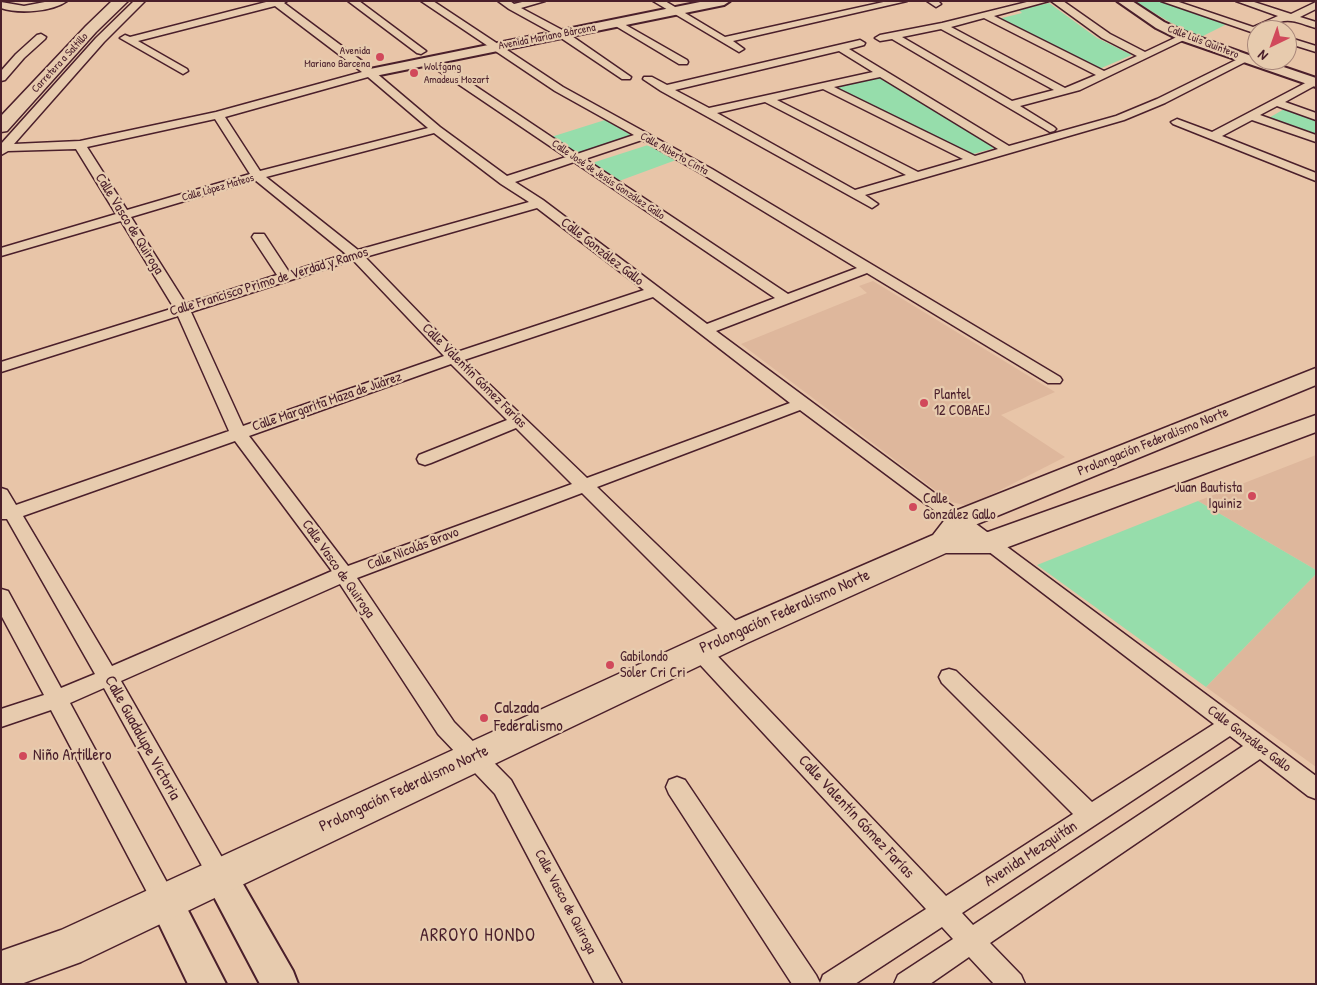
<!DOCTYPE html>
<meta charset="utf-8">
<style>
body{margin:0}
#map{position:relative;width:1317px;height:985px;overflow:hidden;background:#e8c5a8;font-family:"Patrick Hand",sans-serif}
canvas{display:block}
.frame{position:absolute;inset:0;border:2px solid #4a1f2b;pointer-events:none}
.north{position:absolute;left:1247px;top:20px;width:50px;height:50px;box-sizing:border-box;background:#e7cbae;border:1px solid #a8867a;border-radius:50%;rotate:222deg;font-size:14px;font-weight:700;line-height:20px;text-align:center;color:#4a1f2b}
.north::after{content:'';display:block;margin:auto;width:18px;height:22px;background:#d1495b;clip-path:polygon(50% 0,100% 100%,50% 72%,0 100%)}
</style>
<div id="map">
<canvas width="1317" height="985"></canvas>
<div class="frame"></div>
<div class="north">N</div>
</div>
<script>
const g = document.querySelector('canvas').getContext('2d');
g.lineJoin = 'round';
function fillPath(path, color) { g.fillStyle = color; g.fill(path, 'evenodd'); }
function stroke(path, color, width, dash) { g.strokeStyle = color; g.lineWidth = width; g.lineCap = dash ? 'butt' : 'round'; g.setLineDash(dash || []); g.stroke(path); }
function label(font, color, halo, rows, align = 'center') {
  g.font = font + ' "Patrick Hand",sans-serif'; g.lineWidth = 4.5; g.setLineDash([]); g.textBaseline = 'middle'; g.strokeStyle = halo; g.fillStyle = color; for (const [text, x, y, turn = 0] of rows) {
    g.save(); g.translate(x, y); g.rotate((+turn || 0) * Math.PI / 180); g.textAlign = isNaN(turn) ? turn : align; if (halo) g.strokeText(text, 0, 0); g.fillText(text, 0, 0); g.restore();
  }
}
fillPath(new Path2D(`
 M873,281L1055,392L1001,415L1065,457L969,506L951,502L741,344L867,293L859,286Z
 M1316,455V570L1198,501Z
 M1316,574V767L1206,687Z`), '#deb79c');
fillPath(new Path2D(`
 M1134,1H1158L1227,24L1201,37L1185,31Z
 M1049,3L1097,38L1132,55L1099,69L998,19L1022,13L1019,10Z
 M879,77L995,148L973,154L832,87Z
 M1286,108L1316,119V137L1267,119Z
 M605,120L633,136L577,154L551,137Z
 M648,145L676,160L619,181L592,163Z
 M1198,501L1316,570V574L1206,687L1037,565Z`), '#96ddab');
const minor = new Path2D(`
 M50,1H67C52,12 18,14 1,8V2L24,6Z
 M134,1H145L104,42L14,144L80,141L216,112L362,72L275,6L138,41L187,69L188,71L183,74L120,38L125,35L130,37L270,1H287L284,3L362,61L440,127L507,176L566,157L427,63L426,61L427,59H435L577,154L634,135L555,91L421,1H433L563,87L712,169L1060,377L1062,380L1060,383H1048L867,273L716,331L1316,776V799L1308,796L1260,759L990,943L1021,975L1025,984H994L969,957L930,984H894L898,975L953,939L942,927L855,984H792L669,794L666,787L669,780L677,777L685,780L816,975L820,983L823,975L926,909L693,657L690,651L693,645L700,643L707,645L946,896L1073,814L942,683L939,677L942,671L949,669L956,671L1092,802L1214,724L954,525L800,410L597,487L743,628L746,634L743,640L736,642L729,640L582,493L357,578L454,722L511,780L622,984H595L495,794L438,734L340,584L121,681L228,868L232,876L228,884L220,887L212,884L104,688L70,703L178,903L175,911L166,915L157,911L51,710L1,727V709L44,695L1,615V589L8,591L61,688L95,674L7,519H1V488L7,490L16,505L229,431L178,316L1,372V362L174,308L121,221L1,256V248L116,214L76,149L8,151L1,155V144L96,38ZM368,77L428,128L260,171L225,117ZM215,119L250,174L127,210L87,147ZM434,133L501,184L529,202L358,250L266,177ZM642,140L704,175L857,268L788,294L585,159ZM574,162L775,298L707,324L543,200L515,182ZM255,180L346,254L289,272L264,234H254L252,237L277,275L186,304L131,217ZM537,208L644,290L457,352L365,257ZM353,260L444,356L243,426L191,312ZM653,297L790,403L587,478L464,360ZM451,364L507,420L419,455L417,459L419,463L425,465L431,463L516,428L572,484L348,566L249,436ZM235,441L332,571L112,666L23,516ZM1230,736L1243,746L973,925L962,913Z
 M348,1H359L426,51L421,54L417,53Z
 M498,1H510L514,4L526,1H545L521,8L566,32L631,77L630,79H622L558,36L509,9Z
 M653,1H665L725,37L888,1H907L733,41L744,49L739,52Z
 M927,1H938L941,4L936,7Z
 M1031,1H1049L994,16L1104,71L1137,56L1102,38L1051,1H1063L1110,34L1145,52L1181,35H1189L1190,37L1080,90L1020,106L1054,127L1056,129L1054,131L1050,132L892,39L880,41L875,38L880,35L942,23ZM984,18L1096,75L1065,88L951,27ZM941,29L1054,90L1012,101L902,37Z
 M1161,1H1176L1253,27L1278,16L1236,1H1251L1291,14L1316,2V9L1300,17L1316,22V28C1304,25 1292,18 1280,22C1272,24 1266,30 1257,30V34Z
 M617,20L687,60L688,62L687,64H679L614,25V21Z
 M41,34L46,37L45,39L24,58L5,80L1,81V71L16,54L37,35Z
 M1287,37L1316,46V52L1287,43Z
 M860,40L865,43L864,45L849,49L1009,146L1116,116L1157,99L1242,57L1246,56L1251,59L1165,103L1124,120L865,195L878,204L872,208L661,91L643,79L644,77H652L667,85ZM839,51L873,72L709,108L675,90ZM880,77L998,149L975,156L834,87ZM823,89L963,159L918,172L777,100ZM765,102L906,175L855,190L717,113Z
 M1313,79H1316V85L1285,102L1316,113V120L1277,106L1260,115L1316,135V142L1252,120L1222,136L1316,173V181L1173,124L1171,122L1177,119L1212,132Z`);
const tertiary = new Path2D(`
 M705,1H730L724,5L370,77L363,73L370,69Z
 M1117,1H1132L1164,22L1190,34L1257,58V60H1263L1316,78V87L1180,40L1156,28Z`);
const secondary = new Path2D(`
 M220,860L232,865L293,971L298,984H260L203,876L208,865Z
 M166,886L178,891L226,984H188L149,903L154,891Z`);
const primary = new Path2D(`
 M112,1H128L96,32L7,131L1,132V116L86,26Z
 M1316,368V385L970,527L966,532H988L1316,415V432L1000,550L990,553H946L747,643L81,962L21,984H1V951L61,930L725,625L933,535L950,513Z`);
stroke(minor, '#4a1f2b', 3);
stroke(tertiary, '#4a1f2b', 4);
stroke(secondary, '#4a1f2b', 4);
stroke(primary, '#4a1f2b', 3);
fillPath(minor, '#e7cbae');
fillPath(tertiary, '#e7cbae');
fillPath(secondary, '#e7cbae');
fillPath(primary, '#e7cbae');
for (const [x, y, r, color] of [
 [380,57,5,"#d1495b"],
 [414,73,5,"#d1495b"],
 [924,403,5,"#d1495b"],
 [1252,496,5,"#d1495b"],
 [913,507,5,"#d1495b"],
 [610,665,5,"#d1495b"],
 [484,718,5,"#d1495b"],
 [23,756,5,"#d1495b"]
]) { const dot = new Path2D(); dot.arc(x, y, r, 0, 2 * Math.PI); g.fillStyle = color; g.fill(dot); stroke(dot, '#e7cbae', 2); }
label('11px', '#4a1f2b', '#e7cbae', [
 ["Avenida Mariano Bárcena",547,37,-11],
 ["Calle Luis Quintero",1203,42,21],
 ["Carretera a Saltillo",60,63,-47],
 ["Calle Alberto Cinta",674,154,29],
 ["Calle José de Jesús González Gallo",608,180,34],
 ["Calle López Mateos",218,188,-16]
]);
label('11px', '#4a1f2b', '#e7cbae', [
 ["Avenida",370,51],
 ["Mariano Barcena",370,64],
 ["Wolfgang",424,67,"left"],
 ["Amadeus Mozart",424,80,"left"]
], 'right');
label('14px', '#4a1f2b', '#e7cbae', [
 ["Calle Vasco de Quiroga",129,224,58],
 ["Calle González Gallo",602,252,38],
 ["Calle Francisco Primo de Verdad y Ramos",269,282,-17],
 ["Calle Valentín Gómez Farías",474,376,45],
 ["Calle Margarita Maza de Juárez",327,402,-19],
 ["Prolongación Federalismo Norte",1153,442,-22],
 ["Calle Nicolás Bravo",413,549,-21],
 ["Calle Vasco de Quiroga",338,569,55],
 ["Calle González Gallo",1249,739,37],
 ["Calle Vasco de Quiroga",565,902,62]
]);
label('14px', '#4a1f2b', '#e7cbae', [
 ["Plantel",934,395],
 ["12 COBAEJ",934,411],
 ["Juan Bautista",1242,488,"right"],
 ["Iguiniz",1242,504,"right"],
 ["Calle",923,499],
 ["González Gallo",923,515],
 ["Gabilondo",620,657],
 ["Soler Cri Cri",620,673]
], 'left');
label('16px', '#4a1f2b', '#e7cbae', [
 ["Prolongación Federalismo Norte",785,612,-24],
 ["Calle Guadalupe Victoria",142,738,61],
 ["Prolongación Federalismo Norte",404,789,-25],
 ["Calle Valentín Gómez Farías",856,817,47],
 ["Avenida Mezquitán",1031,854,-33]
]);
label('16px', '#4a1f2b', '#e7cbae', [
 ["Calzada",494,709],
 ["Federalismo",494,727],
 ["Niño Artillero",33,756]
], 'left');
g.letterSpacing = '1px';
label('18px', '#4a1f2b', '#e7cbae', [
 ["ARROYO HONDO",478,936]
]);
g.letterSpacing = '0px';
</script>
